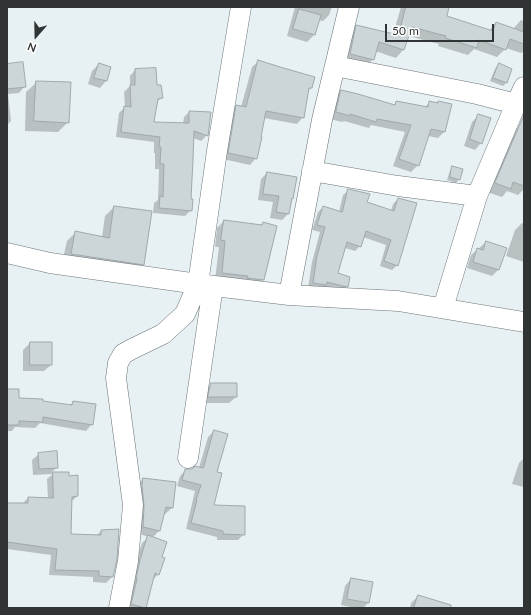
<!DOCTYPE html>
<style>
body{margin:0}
#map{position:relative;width:531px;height:615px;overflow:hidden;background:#e7f0f3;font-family:Lato,sans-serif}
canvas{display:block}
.frame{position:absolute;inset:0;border:8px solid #303435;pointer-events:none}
.north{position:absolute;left:16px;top:16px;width:40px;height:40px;-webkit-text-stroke:3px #fff;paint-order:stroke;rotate:200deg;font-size:11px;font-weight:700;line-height:16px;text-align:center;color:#303435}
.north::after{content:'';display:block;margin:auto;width:14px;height:18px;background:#303435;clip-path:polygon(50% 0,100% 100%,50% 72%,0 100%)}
.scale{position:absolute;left:385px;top:24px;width:109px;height:18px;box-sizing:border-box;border:2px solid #303435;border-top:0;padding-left:5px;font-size:12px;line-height:14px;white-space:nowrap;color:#303435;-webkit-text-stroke:3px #fff;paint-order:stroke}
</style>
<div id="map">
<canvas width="531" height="615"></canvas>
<div class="frame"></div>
<div class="north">N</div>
<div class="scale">50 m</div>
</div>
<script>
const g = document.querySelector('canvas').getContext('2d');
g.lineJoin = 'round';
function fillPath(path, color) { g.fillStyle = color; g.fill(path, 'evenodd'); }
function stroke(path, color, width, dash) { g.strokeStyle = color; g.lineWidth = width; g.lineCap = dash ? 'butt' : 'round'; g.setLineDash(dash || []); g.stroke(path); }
fillPath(new Path2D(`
 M295,7H332L329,15L323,21L318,20L314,35L307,42L287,36Z
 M401,7H448L445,17L489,31L496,23L513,29L521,20L524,21V51L521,53L506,48L497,57L474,49L468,55L438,46L439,44L408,36L403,50L396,58L375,51L373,59L366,67L342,62L349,34L357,26L390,34L394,31Z
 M259,61L311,88L308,91L303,117L297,124L264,118L256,158L250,165L223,159L230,113L237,107H241L249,78L252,67Z
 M99,64L110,68L106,81L100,88L88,84L92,71Z
 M499,64L511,69L506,83L503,86L490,81L496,67Z
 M7,65L25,86L19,93L8,94L11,121L7,125Z
 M135,70L156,86L161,98L156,103L153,123L183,124L184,117L189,112L207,135L201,141L193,138L189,200L191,210L185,216L153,213L154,203L158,200L159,169H155V153H154V142L116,137L119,113L125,107L124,92L130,86V76Z
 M37,82L68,122L58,132L25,131L26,92Z
 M341,91L393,106L397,102L425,107L430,102L436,104L438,102L444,132L438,138L428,136L418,165L411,172L393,166L405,132L371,125L369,128L344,121L342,122L330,119L335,98Z
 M479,115L481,143L475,150L464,146L472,122Z
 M524,121V189L518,195L507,191L502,197L487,192L512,134Z
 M453,168L459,179L456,183L447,180L450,171Z
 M267,173L292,198L290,200L288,214L282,220L270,218L273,202L258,200L261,179Z
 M349,190L366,203L391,211L393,204L398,199L397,265L392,270L380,266L386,245L363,237L360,246L355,251L345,248L337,274L347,286L342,291L308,288L312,262L320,232L312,230L318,212L323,207L339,212L343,195Z
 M114,207L143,264L134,273L62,263L67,241L76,232L102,237L105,216Z
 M224,221L260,226L263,223V280L256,287L215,280L219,247H215L217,228Z
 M522,223L524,224V262L506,256L515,230Z
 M486,242L498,270L492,276L467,268L471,255Z
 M30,343L51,365L44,371H23V350Z
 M211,384L236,397L229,403H202L204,391Z
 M7,386V390L18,399L69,406L73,402L92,424L86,431L40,423L35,428L15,427L12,431H7Z
 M214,431L216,473L213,506L244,534L238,540H217V537L186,529L195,491L177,486L180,476L186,470L199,468L208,437Z
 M39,454L57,467L51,473H68V477L77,496L71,502L70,535L96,536L101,531L112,577L106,583L93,582V577L49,575L51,555L7,549V504H22L28,498L48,499L47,479L53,474L33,475L32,460Z
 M524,458V487L512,484L519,463Z
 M143,479L172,508L165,514H164L159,531L152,538L161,557L159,574L152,580L145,608H127L134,567L142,543L149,537L136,533L137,486Z
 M351,579L368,603L363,608H355L341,605L345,586Z
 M418,596L441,608H410L411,603Z`), '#0003');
const building = new Path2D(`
 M406,7H449L447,16L493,31L496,22L524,32V44L510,39L506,50L479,40L477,48L445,38L446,36L412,27L404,50L379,42L374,60L350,54L356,25L394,34L396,27L400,28Z
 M299,9L321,15L315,35L293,29Z
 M258,60L280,67L315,77L312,88H309L304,118L266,111L261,137H262L257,159L228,153L236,105L246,107L255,71Z
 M23,62L26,87L7,89V64Z
 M99,63L111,67L107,81L94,78Z
 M499,63L512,69L507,83L493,78Z
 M156,68L157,85H161L163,98L158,99L154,122L189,123V111L211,112L208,136L194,131L193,160L191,199H193L192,211L159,208L160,196L163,197L164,164H160L161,147H159L160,137L121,132L124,106L131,107L130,85H135V69Z
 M36,81L71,82L69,123L34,121Z
 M341,90L358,94L395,105L396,101L428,107L429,101L438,103V101L452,104L445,132L431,129L419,166L399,159L411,125L377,119L376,122L350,114V116L336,112Z
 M478,114L491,118L482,144L470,139Z
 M524,115V186L513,182L511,189L495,183Z
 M452,166L463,169L460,180L450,177Z
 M267,172L297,177L293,199L292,198L289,214L276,212L279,196L263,194Z
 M348,189L370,194L367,202L394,211L398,198L417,203L398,266L384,261L391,240L366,231L361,247L347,242L338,273L350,277L348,287L343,286L327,282L326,285L313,283L317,256L325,227L317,225L323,206L342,212Z
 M114,206L152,211L144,265L71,254L75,231L109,238Z
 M224,220L262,225L263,222L277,226L264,280L247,278L248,276L222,273L225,241L221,240Z
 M486,241L507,248L499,270L473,262L477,248L483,250Z
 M30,342H52V365H30Z
 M211,383H237V397H208Z
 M7,389H19V398L43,399V401L72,405L73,401L96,404L93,425L43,417V422L19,421V425H7Z
 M214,430L228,434L217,472L222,473L214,505L245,506V535L223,534V531L191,523L197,500H196L201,485L182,480L185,469H192L195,466L203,468Z
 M57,451L58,468L39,469L38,453Z
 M53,472H69V476L78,475V496L72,497L71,534L101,535V530L119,529L117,559L113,577L99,576V571L55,570L57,549L7,542V503H28V497L53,498Z
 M143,478L176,482L173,508L166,507L160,531L143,527L144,506L142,486Z
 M148,535L167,542L162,557L165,558L159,575L155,573L146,608H145L131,604L137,579H136L140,560Z
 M351,578L373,582L369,603L347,599Z
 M418,595L451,605V608H414Z`);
fillPath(building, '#ccd5d8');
stroke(building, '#9fa8aa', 1);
const minor = new Path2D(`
 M335,66L477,94L516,104
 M312,171L398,186L477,196
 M7,253L50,263L198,284L289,295L398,301L524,322
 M289,295L322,120L349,7
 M443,308L477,196L516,104L524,87
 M188,458L213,286
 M119,608L128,561L133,505L116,378L118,363L123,354L132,349L163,334L185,314L198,284L217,151L241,7`);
stroke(minor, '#6c7477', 21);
stroke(minor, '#fff', 20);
</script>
